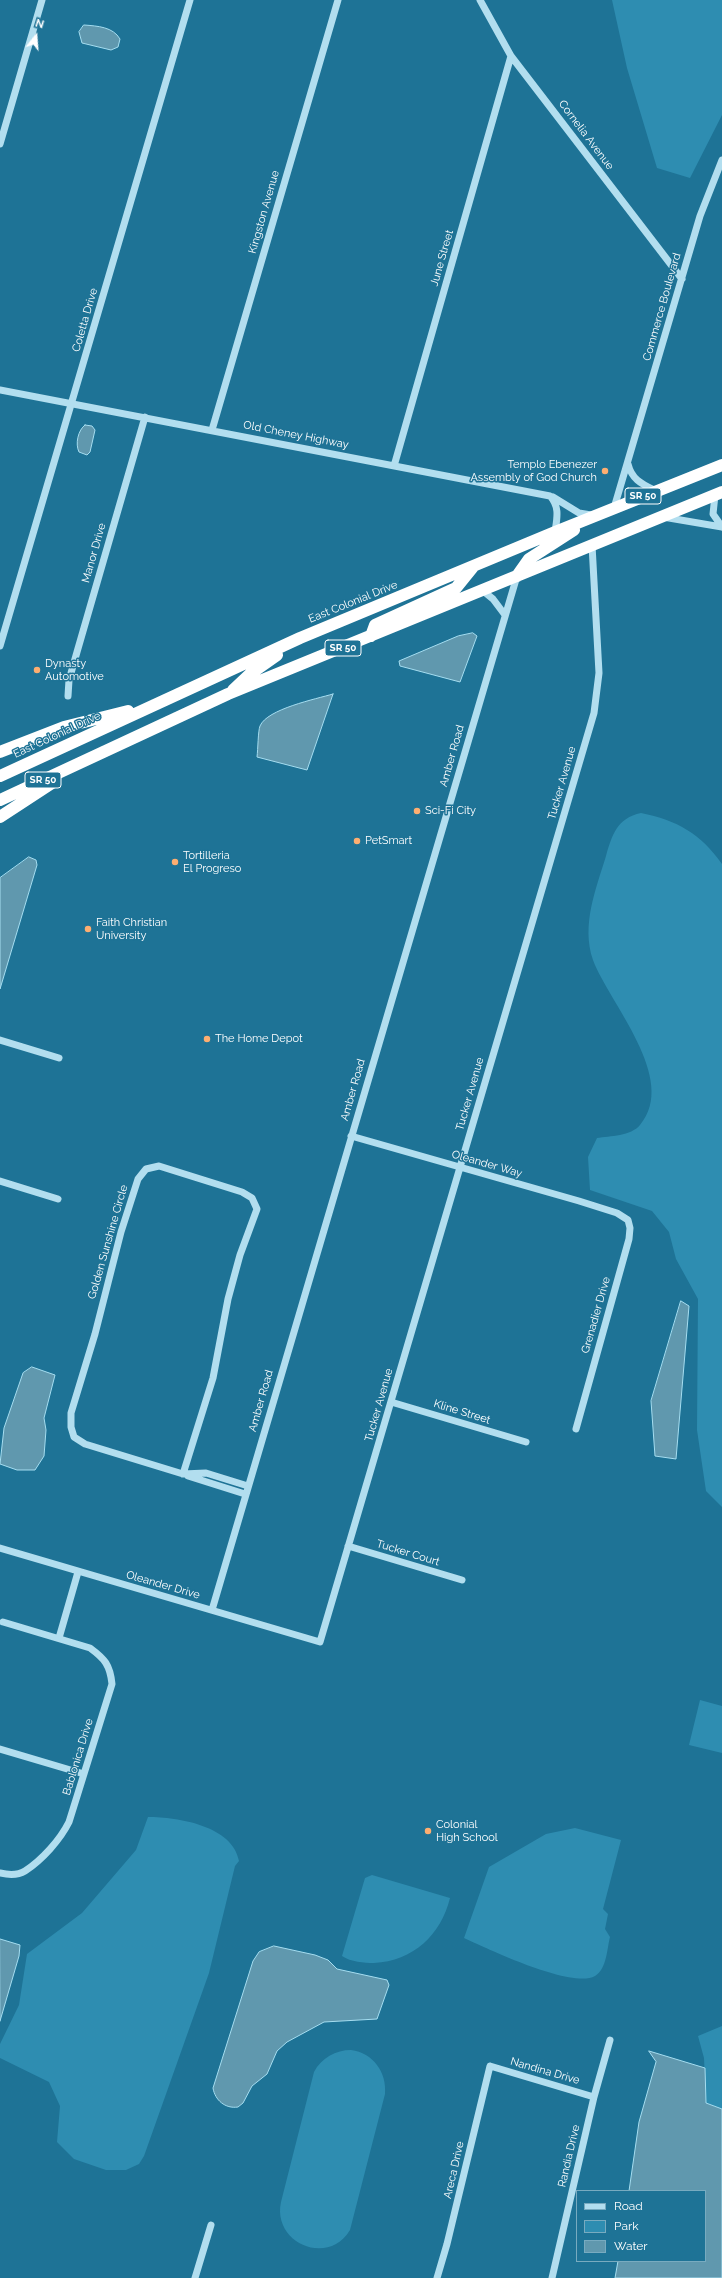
<!DOCTYPE html>
<style>
body{margin:0}
#map{position:relative;width:722px;height:2278px;overflow:hidden;background:#1e7396;font-family:Raleway,sans-serif}
canvas{display:block}
.legend{position:absolute;left:576px;top:2190px;width:130px;height:72px;box-sizing:border-box;background:#1e7396;border:1px solid #78abc0;margin:0;padding:5px 7px;list-style:none;font-size:12px;color:#fff}
.legend li{display:flex;align-items:center;gap:8px;height:20px}
.legend b{width:20px;border:1px solid #78abc0}
.north{position:absolute;left:16px;top:16px;width:40px;height:40px;-webkit-text-stroke:3px #1e7396;paint-order:stroke;rotate:17deg;font-size:11px;font-weight:700;line-height:16px;text-align:center;color:#fff}
.north::after{content:'';display:block;margin:auto;width:14px;height:18px;background:#fff;clip-path:polygon(50% 0,100% 100%,50% 72%,0 100%)}
</style>
<div id="map">
<canvas width="722" height="2278"></canvas>
<ul class="legend">
<li><b style="height:5px;background:#b2deef"></b>Road</li>
<li><b style="height:11px;background:#2e8db1"></b>Park</li>
<li><b style="height:11px;background:#6098ae"></b>Water</li>
</ul>
<div class="north">N</div>
</div>
<script>
const g = document.querySelector('canvas').getContext('2d');
g.lineJoin = 'round';
function fillPath(path, color) { g.fillStyle = color; g.fill(path, 'evenodd'); }
function stroke(path, color, width, dash) { g.strokeStyle = color; g.lineWidth = width; g.lineCap = dash ? 'butt' : 'round'; g.setLineDash(dash || []); g.stroke(path); }
function label(font, color, halo, rows, align = 'center') {
  g.font = font + ' Raleway,sans-serif'; g.lineWidth = 3; g.setLineDash([]); g.textBaseline = 'middle'; g.strokeStyle = halo; g.fillStyle = color; for (const [text, x, y, turn = 0] of rows) {
    g.save(); g.translate(x, y); g.rotate((+turn || 0) * Math.PI / 180); g.textAlign = isNaN(turn) ? turn : align; if (halo) g.strokeText(text, 0, 0); g.fillText(text, 0, 0); g.restore();
  }
}
fillPath(new Path2D(`
 M612,0H722V115L690,178L657,168L627,68Z
 M641,813C677,820 701,834 722,864V1507L706,1491L697,1430L698,1299L676,1259L669,1232L652,1211L590,1190L588,1157L597,1138C610,1136 631,1136 640,1125C679,1079 609,1003 593,960C581,925 596,889 606,856C612,835 617,818 641,813Z
 M700,1700L722,1706V1753L689,1745Z
 M148,1817C178,1817 233,1826 239,1861L235,1866L209,1973L144,2156L139,2164L126,2170H106L74,2159L57,2142L60,2106L49,2082L0,2058V2044L19,2005L27,1954L82,1913L136,1850Z
 M575,1828L621,1840L603,1909L608,1914L605,1929L610,1937C607,1948 607,1969 595,1976C572,1989 488,1949 464,1938L489,1867L546,1834Z
 M372,1875L450,1898C441,1935 413,1961 374,1963C364,1963 351,1962 342,1956L365,1878Z
 M722,2026V2109L706,2103L704,2058L698,2036Z
 M351,2050C373,2053 387,2072 385,2094L350,2230C328,2267 272,2243 281,2202L314,2072C321,2058 336,2050 351,2050Z`), '#2e8db1');
const water = new Path2D(`
 M84,25C98,26 113,27 120,39L118,47L111,50L82,43L79,32Z
 M85,425L92,426L95,430L90,452L87,455L79,452C75,444 78,430 85,425Z
 M473,633L477,636L460,682L400,666L399,661L458,636Z
 M333,694L307,770L257,757C258,749 258,731 260,726C267,709 316,699 333,694Z
 M29,857L36,860L37,865L0,989V878Z
 M681,1301L689,1306L676,1459L655,1456L651,1401Z
 M32,1367L55,1375L44,1418L46,1430L44,1456L35,1470H17L0,1464L4,1428L23,1373Z
 M0,1939L20,1945L19,1956L0,2021Z
 M274,1946L315,1955L328,1960L337,1969L387,1980L389,1985L377,2019L324,2022L287,2042L277,2051L267,2074L252,2086L243,2103L238,2107C225,2109 215,2100 213,2088L253,1961L259,1952Z
 M649,2051L705,2068L706,2103L722,2109V2278H615L618,2261H705V2191H629L639,2122L656,2062Z`);
fillPath(water, '#6098ae');
stroke(water, '#a5ddf0', 1);
stroke(new Path2D(`
 M480,0L511,56L682,279
 M0,144L42,0
 M0,390L550,496C560,507 557,518 555,532
 M212,430L338,0
 M628,464C632,480 642,484 656,491
 M394,466L511,56
 M715,495L713,514L722,527
 M553,497L579,513L591,515
 M614,508L700,216L722,160
 M663,517L722,527
 M482,590L493,599L505,615
 M0,646L190,0
 M68,696L69,680L77,652L145,417
 M0,1040L59,1058
 M351,1136L579,1201L617,1213L628,1220L630,1228L629,1239L576,1429
 M159,1166L242,1192L252,1198L257,1209L240,1255L228,1299L213,1378L183,1474L85,1444L74,1437L71,1427V1413L95,1334L121,1232L138,1179L146,1169Z
 M0,1181L58,1199
 M391,1402L526,1442
 M183,1474L206,1473L248,1486
 M188,1476L245,1494
 M348,1546L462,1580
 M0,1548L320,1642L594,713L599,673L592,545
 M212,1610L517,576
 M59,1638L78,1572
 M0,1749L84,1774
 M0,1873C8,1875 17,1876 25,1871C42,1860 60,1840 69,1822L112,1684C110,1665 105,1659 90,1648L3,1622
 M195,2278L211,2225
 M437,2278L447,2244L490,2066L594,2097
 M552,2278L594,2097L610,2040`), '#b2deef', 7);
stroke(new Path2D(`
 M517,576L529,559L574,530
 M371,636L375,625L456,588L473,567
 M233,690L250,674L277,655
 M0,752L64,727L128,711
 M0,776L300,638L555,532L722,465
 M0,800L228,694L722,492
 M0,817L52,783`), '#fff', 12);
for (const [x, y, r, color] of [
 [605,471,4,"#fdae71"],
 [37,670,4,"#fdae71"],
 [417,811,4,"#fdae71"],
 [357,841,4,"#fdae71"],
 [175,862,4,"#fdae71"],
 [88,929,4,"#fdae71"],
 [207,1039,4,"#fdae71"],
 [428,1831,4,"#fdae71"]
]) { const dot = new Path2D(); dot.arc(x, y, r, 0, 2 * Math.PI); g.fillStyle = color; g.fill(dot); stroke(dot, '#1e7396', 1.5); }
for (const [x, y, w] of [
 [643,496,36],
 [343,648,36],
 [43,780,36]
]) { const box = new Path2D(); box.roundRect(x - w / 2, y - 8, w, 16, 3); g.fillStyle = '#1e7396'; g.fill(box); stroke(box, '#fff', 1); }
label('bold 10px', '#fff', null, [
 ["SR 50",643,496],
 ["SR 50",343,648],
 ["SR 50",43,780]
]);
label('11px', '#fff', '#1e7396', [
 ["Cornelia Avenue",586,135,53],
 ["Kingston Avenue",264,212,-74],
 ["June Street",442,258,-74],
 ["Commerce Boulevard",662,307,-74],
 ["Coletta Drive",85,320,-74],
 ["Old Cheney Highway",296,435,11],
 ["Manor Drive",94,553,-74],
 ["East Colonial Drive",353,602,-22],
 ["East Colonial Drive",57,735,-25],
 ["Amber Road",452,756,-74],
 ["Tucker Avenue",562,783,-74],
 ["Amber Road",353,1090,-74],
 ["Tucker Avenue",470,1094,-74],
 ["Oleander Way",487,1164,16],
 ["Golden Sunshine Circle",108,1242,-74],
 ["Grenadier Drive",596,1315,-74],
 ["Amber Road",261,1401,-74],
 ["Tucker Avenue",379,1405,-74],
 ["Kline Street",462,1412,17],
 ["Tucker Court",408,1553,17],
 ["Oleander Drive",163,1585,16],
 ["Bablonica Drive",78,1757,-73],
 ["Nandina Drive",545,2071,16],
 ["Randia Drive",569,2156,-77],
 ["Areca Drive",454,2170,-77]
]);
label('11px', '#fff', '#1e7396', [
 ["Templo Ebenezer",597,465,"right"],
 ["Assembly of God Church",597,478,"right"],
 ["Dynasty",45,664],
 ["Automotive",45,677],
 ["Sci-Fi City",425,811],
 ["PetSmart",365,841],
 ["Tortilleria",183,856],
 ["El Progreso",183,869],
 ["Faith Christian",96,923],
 ["University",96,936],
 ["The Home Depot",215,1039],
 ["Colonial",436,1825],
 ["High School",436,1838]
], 'left');
</script>
